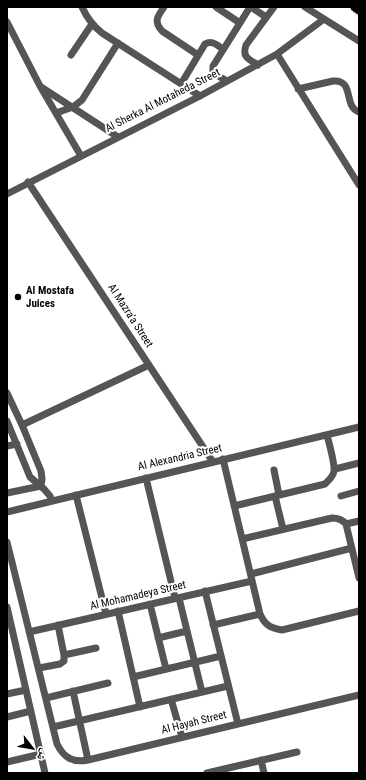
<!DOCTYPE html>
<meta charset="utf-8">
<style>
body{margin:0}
#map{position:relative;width:366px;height:780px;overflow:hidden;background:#fff;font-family:"Roboto Condensed","Noto Naskh Arabic",sans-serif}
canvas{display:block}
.frame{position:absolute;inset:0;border:8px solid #000;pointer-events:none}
.north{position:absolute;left:12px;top:728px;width:40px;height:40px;-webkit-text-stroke:3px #fff;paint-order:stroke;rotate:121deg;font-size:11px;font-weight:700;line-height:16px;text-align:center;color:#000}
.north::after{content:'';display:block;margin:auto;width:14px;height:18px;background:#000;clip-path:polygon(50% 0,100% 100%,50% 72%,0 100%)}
</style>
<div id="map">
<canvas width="366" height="780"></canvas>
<div class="frame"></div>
<div class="north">ش</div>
</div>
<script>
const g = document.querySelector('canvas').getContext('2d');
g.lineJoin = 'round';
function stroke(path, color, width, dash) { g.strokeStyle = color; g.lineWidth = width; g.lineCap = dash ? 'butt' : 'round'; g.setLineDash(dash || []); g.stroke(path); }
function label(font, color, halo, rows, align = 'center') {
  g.font = font + ' "Roboto Condensed",sans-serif'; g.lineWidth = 4; g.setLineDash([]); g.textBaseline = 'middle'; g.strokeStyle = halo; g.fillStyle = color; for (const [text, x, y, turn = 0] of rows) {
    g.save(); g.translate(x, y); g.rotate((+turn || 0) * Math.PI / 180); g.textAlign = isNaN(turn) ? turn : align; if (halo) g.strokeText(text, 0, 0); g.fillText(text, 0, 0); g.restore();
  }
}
const major = new Path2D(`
 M355,7L359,10`);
stroke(major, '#dbdbdb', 11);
stroke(new Path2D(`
 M82,7C87,18 93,26 102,33L200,96
 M164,7C158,16 153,21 162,31L198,55
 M216,7L240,23
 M251,7L266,17
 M305,7L359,41
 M7,22L40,86L81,156
 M277,54L359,185
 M71,55L92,24
 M258,65C248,59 242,57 246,45L274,7
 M227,81L215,74L213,71V66L250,7
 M181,84L205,44C212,40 217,45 223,49
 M41,87L118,137
 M298,89L333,81C355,79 343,107 359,112
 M56,113L73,107L82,100L118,43
 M28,182L213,462
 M7,194L200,96L277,54L324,19
 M7,393L22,425L41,471L42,479L41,486
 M7,421L30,477L44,489L50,496L52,501
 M22,425L149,365
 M7,446L17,444
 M223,459L260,614C265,625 270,628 282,630L359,611
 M335,469L359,463
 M274,470L279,495
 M146,478L175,598
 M7,493L41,486
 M76,495L106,614
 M275,496L283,529
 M341,496L359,491
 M234,506L325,484C329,480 333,477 334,471C335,464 329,443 327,435
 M7,512L359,427
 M346,524L359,521
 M242,539L332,518C338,518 342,519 346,524L359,578
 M7,542L57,744C64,758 73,763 88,760L238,724L359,695
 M251,574L352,548
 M205,591L238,724
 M179,598L202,692
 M150,604L166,669
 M7,607L45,773
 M118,611L140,707
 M213,625L260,614
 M29,632L252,581
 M158,638L187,631
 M64,655L96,648
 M39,668L60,664L64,661V655L58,625
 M133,677L221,656
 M73,691L88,760
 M7,694L26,690
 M46,698L108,683
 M171,699L182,737
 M7,717L31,711
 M53,727L228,686
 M261,760L264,773
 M7,762L41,754
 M207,773L297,752`), '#555', 7);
stroke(major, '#000', 9);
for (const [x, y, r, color] of [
 [18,297,4,"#000"]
]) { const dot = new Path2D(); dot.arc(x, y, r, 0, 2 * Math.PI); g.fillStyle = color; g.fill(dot); stroke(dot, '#fff', 1.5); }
label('11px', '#000', '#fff', [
 ["Al Sherka Al Motaheda Street",163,101,-27],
 ["Al Mazra'a Street",130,316,57],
 ["Al Alexandria Street",180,458,-13],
 ["Al Mohamadeya Street",138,596,-13],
 ["Al Hayah Street",194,723,-14]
]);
label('bold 11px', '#000', '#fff', [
 ["Al Mostafa",26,291],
 ["Juices",26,304]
], 'left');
</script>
